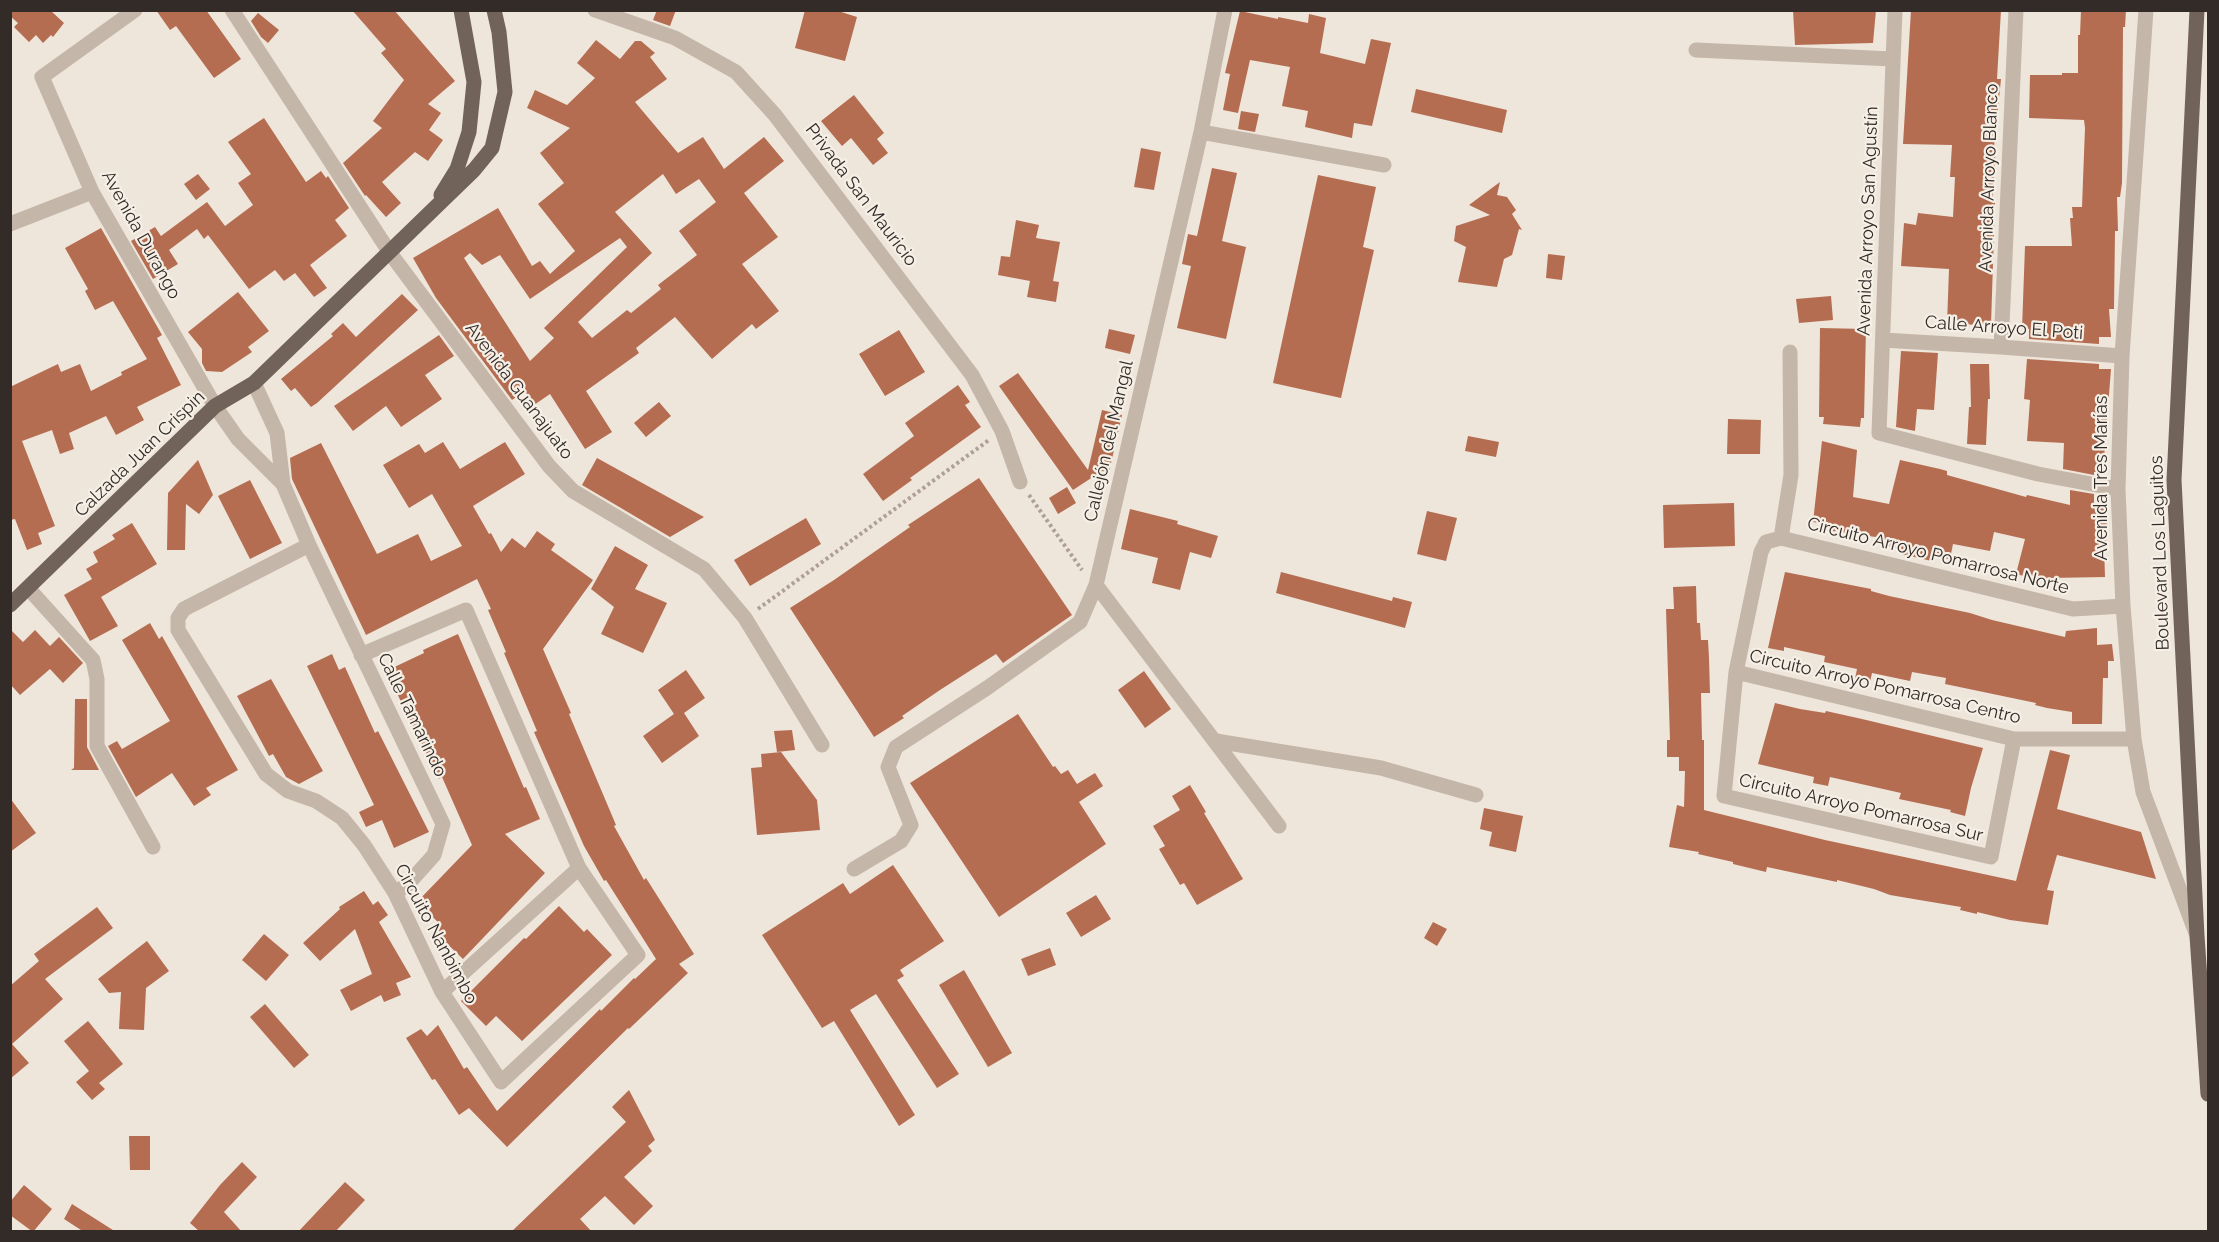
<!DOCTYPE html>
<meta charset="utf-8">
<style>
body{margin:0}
#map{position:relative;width:2219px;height:1242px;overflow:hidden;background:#eee5db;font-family:Raleway,sans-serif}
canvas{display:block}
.frame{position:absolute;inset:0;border:12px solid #322b27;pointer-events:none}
</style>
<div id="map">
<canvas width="2219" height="1242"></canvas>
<div class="frame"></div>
</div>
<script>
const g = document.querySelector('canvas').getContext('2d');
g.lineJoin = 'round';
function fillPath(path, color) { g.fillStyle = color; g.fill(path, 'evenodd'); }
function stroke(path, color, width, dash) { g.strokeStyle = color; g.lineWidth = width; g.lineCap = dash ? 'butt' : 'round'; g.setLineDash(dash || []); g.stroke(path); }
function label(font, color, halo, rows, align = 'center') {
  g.font = font + ' Raleway,sans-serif'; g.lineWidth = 4.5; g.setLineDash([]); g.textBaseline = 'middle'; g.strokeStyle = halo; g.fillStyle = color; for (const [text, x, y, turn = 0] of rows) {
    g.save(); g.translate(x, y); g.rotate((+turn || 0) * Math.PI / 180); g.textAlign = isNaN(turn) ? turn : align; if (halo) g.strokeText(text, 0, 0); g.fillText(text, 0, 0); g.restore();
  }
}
fillPath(new Path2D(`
 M10,10H50L64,23L53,37L51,35L43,43L36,35L29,42L14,27L18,23L10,16Z
 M156,10H206L241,59L214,78L176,26L170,30Z
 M352,10H394L455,81L428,104L441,113L429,130L443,140L428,161L415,152L382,182L401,203L386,217L366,195L365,196L343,163L382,128L373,121L404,80L381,53L386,49Z
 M657,10H676L670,26L653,20Z
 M805,10H835L857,17L845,61L795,48Z
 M1793,10H1876L1873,43L1795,45Z
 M1911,10H2001L1997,79H2001L1994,147H1996L1992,201H1995L1991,325L1947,324L1949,269L1901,266L1904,223L1916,225L1918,213L1953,217L1955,177H1950L1952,145L1903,144Z
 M2081,10H2126L2125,27H2123L2122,183L2120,197H2117L2118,231H2115L2114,309H2109L2111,337H2099V344L2029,339V329H2022L2025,246H2072L2070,218H2073L2072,207H2082L2085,128L2084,120L2029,118L2030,75H2062V73H2078V35H2080Z
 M1240,11L1278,19V17L1308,23L1309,14L1326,18L1320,53L1365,64L1371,39L1391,43L1372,126L1354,123L1352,138L1305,127L1308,111L1282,106L1290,67L1250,60L1238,113L1223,110L1230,74L1225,73Z
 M258,13L279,30L268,43L261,37L251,21Z
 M596,40L620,59L635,41H641L655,53L650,57L667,79L635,102L678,153L703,137L724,169L764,137L784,161L744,193L778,237L742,264L779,311L756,329L752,324L712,359L675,317L636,348L639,353L586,391L612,432L585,449L550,394L534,405L525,391L512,400L436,298L413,258L498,208L532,266L540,261L550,274L575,251L538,204L564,183L540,153L570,128L527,108L535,90L567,105L595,78L577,63ZM663,174L676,194L699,179L716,202L679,231L697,255L658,285L661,289L631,313L627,310L592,338L578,322L652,253L615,212ZM620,238L627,247L544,328L554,338L530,361L464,258L470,253L482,265L500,255L530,299Z
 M1416,89L1507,110L1502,133L1411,112Z
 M854,95L884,133L877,139L888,153L873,165L851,138L842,146L821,121Z
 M1241,111L1259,114L1255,132L1238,129Z
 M264,118L306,182L321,171L326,178L328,176L349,208L335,220L347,236L310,265L327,288L314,297L295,273L284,281L275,270L249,289L208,235L204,239L197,229L169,250L178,264L153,279L131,241L155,227L161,236L207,202L225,226L253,205L238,183L251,174L228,142Z
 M1141,148L1161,152L1154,190L1134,187Z
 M1212,168L1237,173L1222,241L1246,247L1226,339L1177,328L1191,266L1182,264L1188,234L1197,236Z
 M198,174L210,189L196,200L184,184Z
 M1318,175L1376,187L1363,247L1374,250L1341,398L1273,383Z
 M1500,182L1497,195L1507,197L1516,210L1512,214L1522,230L1519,229L1512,255L1504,259L1497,287L1458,282L1466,247L1454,241L1456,226L1490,215L1469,205Z
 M1016,220L1039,225L1036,238L1060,242L1053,281L1059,282L1056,302L1027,297L1030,281L998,275L1001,256L1010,257Z
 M101,228L162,335L157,338L181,385L137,407L144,420L116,435L106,416L69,433L74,449L60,454L52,430L22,441L55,526L38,533L42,544L27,550L15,519L10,520V387L58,364L61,372L80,364L91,391L122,375L121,372L147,359L113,301L95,310L85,291L88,289L65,248Z
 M1548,254L1565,256L1562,280L1546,278Z
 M238,292L269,331L248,347L252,352L222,372L206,371L202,363V349L188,332Z
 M402,294L418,310L317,403L311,407L295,388L291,391L281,379L333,336L331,334L343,323L356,337Z
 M1831,296L1833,320L1799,323L1796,299Z
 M1820,328L1866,329L1864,418H1861L1860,427L1823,424L1824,417H1819Z
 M1109,329L1135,335L1130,354L1105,348Z
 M899,330L925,372L885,396L859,354Z
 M439,335L454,356L425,375L442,399L401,427L386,406L353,431L334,406Z
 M1901,351L1938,353L1934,410L1917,409L1915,431L1896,427Z
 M2027,359L2099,364V369H2111L2103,472H2094V475L2063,469L2064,443L2027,441L2030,400L2024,399Z
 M1970,364H1989L1990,399H1988L1986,445L1967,444L1969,407H1971Z
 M1018,373L1088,470L1102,410L1122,415L1109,472L1102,471L1073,490L999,386Z
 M958,385L970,402L965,405L981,427L910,478L912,480L883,501L863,474L914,436L905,423Z
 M659,402L671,416L646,437L634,423Z
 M1728,419L1761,420L1760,454H1727Z
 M1468,436L1499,442L1496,457L1465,451Z
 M1822,441L1857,450L1853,497L1869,500L1889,504L1900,460L1940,469L1947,471V475L2026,497L2027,495L2070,505V490L2094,494V505L2107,506L2106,546H2104L2105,577L2049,578L2048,582L2016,574L2025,539L1994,532L1990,551L1953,544L1950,559L1932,556V561L1901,554L1902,549L1882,545L1883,538L1825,530L1826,524L1813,522Z
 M443,442L460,469L505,442L525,474L473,506L489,534L491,533L501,552L512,538L525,548L537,531L555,544L551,550L593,580L543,649L571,713L569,714L616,825L614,826L644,880L646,878L694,954L679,964L688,973L629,1029L628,1028L507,1147L469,1108L459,1115L435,1079L432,1080L406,1038L421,1029L427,1036L438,1025L464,1069L467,1067L497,1111L600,1009L601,1011L634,978L635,979L656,959L606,880L604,881L584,846L534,732L537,731L504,653L506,652L488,610L491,609L477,579L366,635L292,479L290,458L321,443L377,554L418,534L431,561L462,546L432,494L409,508L383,465L419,444L425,453Z
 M597,458L704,517L670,537L582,485Z
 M198,460L213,495L199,514L186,504L185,550H167L168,493Z
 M979,478L1072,615L1003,663L996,654L940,690L902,716L904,718L874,737L790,608L834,580L910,527L908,525Z
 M250,480L282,543L250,559L218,496Z
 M1067,487L1076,503L1058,514L1049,498Z
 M1734,503L1735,546L1664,548L1663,505Z
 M1130,509L1178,521L1177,524L1218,536L1211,558L1190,552L1180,590L1152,583L1158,558L1121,549Z
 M1427,511L1457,518L1446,561L1417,554Z
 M806,518L821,544L750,586L734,560Z
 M132,523L157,564L101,597L118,626L90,641L64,595L92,579L86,569L98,562L93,552L115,539L112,535Z
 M615,546L648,565L635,589L667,603L643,653L601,634L614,607L591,589Z
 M1281,572L1392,601L1393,597L1412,602L1405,628L1276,593Z
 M1785,572L1871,589V591L1889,596L1970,613L1992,620L2065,637L2066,631L2097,628V645L2112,644L2114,661H2108V678H2103L2102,724H2072V712L2047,708L2035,705L2036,703L1945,684L1946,678L1912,672L1910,681L1872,673L1870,682L1855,679L1857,669L1824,662L1825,656L1784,647V651L1768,648Z
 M1696,586L1697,623H1700L1701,640H1708L1709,658L1710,693H1701L1702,740H1704V810L1825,840L2016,881L2050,750L2070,755L2057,809L2141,832L2156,879L2057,855L2047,890L2054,891L2048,925L2010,920L1977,912V914L1960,910L1961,907L1890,895L1874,889L1837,880V882L1767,867L1766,872L1733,864V862L1698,854L1699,852L1669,847L1677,805L1684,807L1685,771H1679V757H1667V740H1670L1666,609H1674L1673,587Z
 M150,623L159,639L162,636L238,770L206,788L211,795L194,806L172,773L136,797L108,746L117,741L122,749L170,721L122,640Z
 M10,629L23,642L35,630L50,646L59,637L83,663L63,683L50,669L20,695L10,684Z
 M458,634L524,788L526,787L540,819L505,834L545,873L463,959L435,932L441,925L417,902L472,845L442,777L439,779L386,671L424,653L423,650Z
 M332,654L339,670L345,667L375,733L378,731L429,832L394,848L382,820L366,827L359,812L374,805L307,666Z
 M686,670L705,698L684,713L699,736L662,763L643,736L674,714L658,690Z
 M1144,671L1171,709L1145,728L1118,690Z
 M271,679L323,771L299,784L286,777L273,754L269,756L237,696Z
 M75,699H87V747L99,770H71L74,768Z
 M1775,703L1800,709L1825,713L1826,711L1862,719L1983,748L1971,788L1965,816L1950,812L1951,810L1899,799L1901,793L1830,777L1828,786L1813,783L1814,777L1758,764Z
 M1018,714L1053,767L1055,766L1061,774L1068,770L1077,784L1095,773L1103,786L1079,802L1106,844L999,917L910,783Z
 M792,730L795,750L777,752L774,731Z
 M781,752L817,800L820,830L757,835L751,768L762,767L761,754Z
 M1190,785L1206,812L1204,813L1243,879L1197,905L1184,883L1180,885L1159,849L1165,846L1153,826L1180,810L1172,796Z
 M10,798L36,833L10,852Z
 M1484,808L1523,816L1516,852L1489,846L1492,832L1480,829Z
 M893,865L944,941L900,970L904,976L897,980L959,1074L937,1088L876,994L850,1010L915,1115L899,1126L834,1021L822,1028L762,935L843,883L850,894Z
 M364,891L373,905L378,901L388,915L379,922L411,977L396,983L401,995L384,1002L381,995L351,1011L340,990L372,974L355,929L320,961L303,943L340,909L339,907Z
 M1096,895L1111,919L1081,937L1066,913Z
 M559,906L584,932L587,929L612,955L522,1041L496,1016L486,1026L461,1001L524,938L526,939Z
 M97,907L113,928L45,979L63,999L12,1044L29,1063L10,1079V986L39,961L34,954Z
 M1433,922L1447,929L1437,946L1424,938Z
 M264,934L289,955L266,981L242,960Z
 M147,941L169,971L146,988L144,1030L119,1029L121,992L109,993L98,979Z
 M1050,948L1056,965L1028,976L1021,959Z
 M964,970L1012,1053L988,1067L939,985Z
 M265,1004L309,1055L294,1068L250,1017Z
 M88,1021L123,1064L99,1083L105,1089L92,1100L76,1082L89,1071L64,1041Z
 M629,1090L655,1140L648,1146L652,1151L624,1177L653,1206L634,1225L605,1196L580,1219L592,1232H511L626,1122L612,1107Z
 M129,1136H150V1170H130Z
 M242,1162L257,1177L224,1212L242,1232H200L190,1223L220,1185Z
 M345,1182L365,1200L335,1232H298Z
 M24,1185L52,1209L33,1232L10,1215V1202Z
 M72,1204L116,1232H84L64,1219Z`), '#b56d51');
stroke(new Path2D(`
 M1029,495L1082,570
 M758,609L989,440`), '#afa093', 4, [3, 3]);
stroke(new Path2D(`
 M135,10L42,77L92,192L215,406L238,439L283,484
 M232,10L390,253L549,466L573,491L704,569L745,618L822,745
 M595,10L675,38L736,72L775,115L972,375L1002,431L1020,482
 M1895,10L1879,433L2038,474L2118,489
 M2146,10L2122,356L2118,489L2123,606L2134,739L2143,792L2196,933
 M1696,50L1893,59
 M1201,132L1384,165
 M10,224L92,192
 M1883,340L2001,347L2122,356
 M2001,347L2016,10
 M1790,352L1791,475L1781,538L1766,542L1761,552L1736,672L1724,796L1991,857L2014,739
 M254,383L277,433L283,484L309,545L443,824L434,855L408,884L395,893
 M1781,538L2073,609L2123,606
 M309,545L184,609L178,618V630L266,774L288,791L316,801L342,818L364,845L395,893L442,992L501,1082L638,955L579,868L466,610L361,655
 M1096,585L1279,826
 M28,588L93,660L97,679V746L153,847
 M1736,672L2014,739H2134
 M1216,741L1381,768L1476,795
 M854,869L901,841L911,825L888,767L896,747L987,688L1080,622L1096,585L1201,132L1225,10
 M442,992L579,868`), '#c4b6a8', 15);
stroke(new Path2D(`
 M2197,10L2174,480L2197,936L2208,1094
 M441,195L457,169L469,132L474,82L461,10
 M10,605L215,406L254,383L474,170L492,148L505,92L499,32L494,10`), '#72635a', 15);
label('18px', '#322b27', '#f6efe6', [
 ["Avenida Arroyo Blanco",1989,178,-88],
 ["Privada San Mauricio",861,195,53],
 ["Avenida Arroyo San Agustín",1868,221,-88],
 ["Avenida Durango",141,235,61],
 ["Calle Arroyo El Poti",2004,328,4],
 ["Avenida Guanajuato",519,391,53],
 ["Callejón del Mangal",1109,441,-77],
 ["Calzada Juan Crispin",140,454,-44],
 ["Avenida Tres Marías",2102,478,-90],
 ["Boulevard Los Laguitos",2160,553,-92],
 ["Circuito Arroyo Pomarrosa Norte",1938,556,14],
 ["Circuito Arroyo Pomarrosa Centro",1885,687,13],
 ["Calle Tamarindo",412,715,64],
 ["Circuito Arroyo Pomarrosa Sur",1861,808,13],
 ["Circuito Nanbimbo",436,934,62]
]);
</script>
